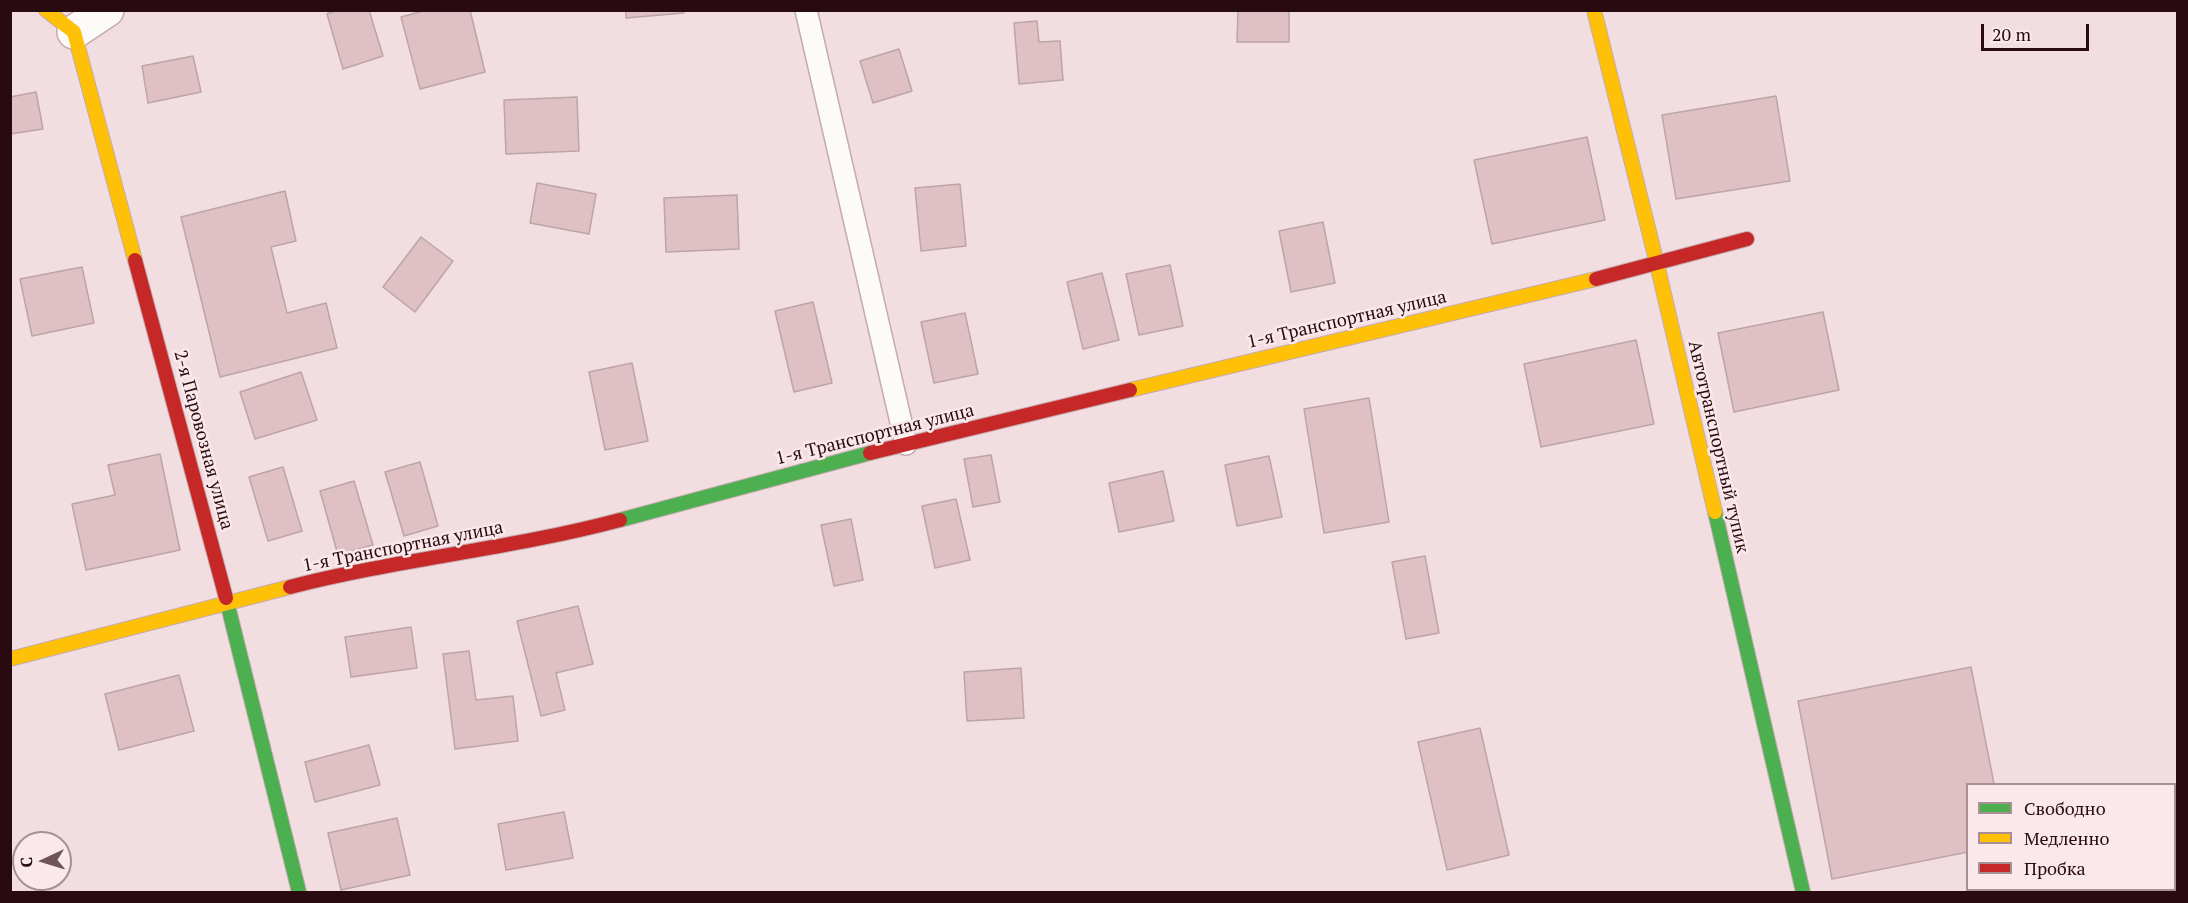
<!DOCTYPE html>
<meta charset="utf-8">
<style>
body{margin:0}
#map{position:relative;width:2188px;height:903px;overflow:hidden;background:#f2dee0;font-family:"PT Serif",serif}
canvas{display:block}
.frame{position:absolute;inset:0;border:12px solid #280a10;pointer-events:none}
.legend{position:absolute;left:1966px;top:783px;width:210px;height:108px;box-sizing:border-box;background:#fbe8ea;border:2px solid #a78f93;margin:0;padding:8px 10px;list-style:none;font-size:18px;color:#280a10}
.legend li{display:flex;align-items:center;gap:12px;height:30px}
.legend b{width:30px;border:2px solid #a78f93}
.north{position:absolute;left:12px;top:831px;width:60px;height:60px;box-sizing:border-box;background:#fbe8ea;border:2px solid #a78f93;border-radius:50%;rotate:266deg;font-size:16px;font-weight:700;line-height:24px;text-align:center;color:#280a10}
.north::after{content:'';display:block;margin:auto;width:21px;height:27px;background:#6f5459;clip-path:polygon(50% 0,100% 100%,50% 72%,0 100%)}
.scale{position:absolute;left:1981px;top:24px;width:108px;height:27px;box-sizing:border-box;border:3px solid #280a10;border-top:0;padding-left:8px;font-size:18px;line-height:21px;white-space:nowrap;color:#280a10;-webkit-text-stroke:4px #fbe8ea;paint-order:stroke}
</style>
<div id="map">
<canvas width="2188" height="903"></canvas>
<div class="frame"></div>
<ul class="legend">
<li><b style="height:8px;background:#4caf50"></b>Свободно</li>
<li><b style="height:8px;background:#ffc107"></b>Медленно</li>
<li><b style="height:8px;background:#c62828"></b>Пробка</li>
</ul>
<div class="north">С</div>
<div class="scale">20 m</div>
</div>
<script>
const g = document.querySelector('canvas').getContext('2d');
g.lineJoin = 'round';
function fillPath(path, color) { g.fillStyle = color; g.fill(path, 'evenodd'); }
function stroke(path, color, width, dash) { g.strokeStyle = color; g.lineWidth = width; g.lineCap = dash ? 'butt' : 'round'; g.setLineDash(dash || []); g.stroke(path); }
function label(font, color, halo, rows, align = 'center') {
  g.font = font + ' "PT Serif",serif'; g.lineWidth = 5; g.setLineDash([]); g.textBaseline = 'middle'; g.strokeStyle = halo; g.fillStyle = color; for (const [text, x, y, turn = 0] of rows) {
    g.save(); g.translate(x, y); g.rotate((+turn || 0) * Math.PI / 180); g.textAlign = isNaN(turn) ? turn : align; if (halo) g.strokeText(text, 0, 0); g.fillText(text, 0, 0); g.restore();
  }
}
const building = new Path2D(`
 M338,10H369L383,56L343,69L327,14Z
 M427,10H470L485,72L420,89L401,17Z
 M626,10H684V13L626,18Z
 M1238,10H1289V42H1237Z
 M1037,21L1039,42L1060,41L1063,80L1019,84L1014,23Z
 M899,49L912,91L873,103L860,61Z
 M193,56L201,92L148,103L142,66Z
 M36,92L43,129L10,134V97Z
 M1776,96L1790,181L1676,199L1662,115Z
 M577,97L579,151L506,154L504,100Z
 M1587,137L1605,220L1492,244L1474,160Z
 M537,183L596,194L589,234L530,223Z
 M960,184L966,246L921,251L915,188Z
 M285,191L296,241L271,247L287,313L326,303L337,348L220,377L181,217Z
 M737,195L739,249L666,252L664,198Z
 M1323,222L1335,283L1291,292L1279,231Z
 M421,237L453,261L415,312L383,287Z
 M1170,265L1183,326L1139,335L1126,274Z
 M82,267L94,323L32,336L20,279Z
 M1102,273L1119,340L1083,349L1067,282Z
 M813,302L832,383L794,392L775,311Z
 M1823,312L1839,390L1734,412L1718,333Z
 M965,313L978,374L934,383L921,322Z
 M1636,340L1654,424L1541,447L1524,364Z
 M632,363L648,441L605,450L589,372Z
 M301,372L317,420L255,439L240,392Z
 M1369,398L1389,522L1324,533L1304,409Z
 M160,454L180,550L86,570L72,504L115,495L108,465Z
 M991,455L1000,502L973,507L964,459Z
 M1269,456L1282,517L1237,526L1225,465Z
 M420,462L438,526L404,536L385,472Z
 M283,467L302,531L268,541L249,477Z
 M1163,471L1174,521L1119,532L1109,483Z
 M354,481L373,545L338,555L320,491Z
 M956,499L970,560L935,568L922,506Z
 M851,519L863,580L834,586L821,525Z
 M1425,556L1439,633L1406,639L1392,562Z
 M578,606L593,664L556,673L565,710L541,716L517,621Z
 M411,627L417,668L351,677L345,637Z
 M469,651L476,700L513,696L518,741L455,749L443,654Z
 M1971,667L1994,784H1968V852L1832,879L1798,701Z
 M1021,668L1024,718L967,721L964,672Z
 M179,675L194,731L119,750L105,694Z
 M1480,728L1509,855L1447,870L1418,742Z
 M369,745L380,785L315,802L305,762Z
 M564,812L573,858L506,870L498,824Z
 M397,818L410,875L341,890L328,833Z`);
fillPath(building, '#dec0c5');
stroke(building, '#bca4a7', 1.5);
const lane = new Path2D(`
 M806,10L906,444`);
const street = new Path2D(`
 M74,32L107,10`);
const fast = new Path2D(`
 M1715,512L1803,892
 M620,520L870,453
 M226,598L299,892`);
const slow = new Path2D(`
 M46,10L74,32L135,260
 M1594,10L1657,264L1715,512
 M1130,390L1596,279
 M10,659L290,587`);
const jam = new Path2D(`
 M135,260L226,598
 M1596,279L1747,239
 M870,453L1130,390
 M290,587C399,559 511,549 620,520`);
stroke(lane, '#c4abaf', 24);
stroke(street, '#c4abaf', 36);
stroke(fast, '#c4abaf', 16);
stroke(slow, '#c4abaf', 16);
stroke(jam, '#c4abaf', 16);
stroke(lane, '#fdfafa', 21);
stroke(street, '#fdfafa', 33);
stroke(fast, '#4caf50', 14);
stroke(slow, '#ffc107', 14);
stroke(jam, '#c62828', 14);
label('18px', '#280a10', '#fbe8ea', [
 ["1-я Транспортная улица",1347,320,-13],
 ["1-я Транспортная улица",875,435,-14],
 ["2-я Паровозная улица",203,440,75],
 ["Автотранспортный тупик",1718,447,77],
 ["1-я Транспортная улица",403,547,-11]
]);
</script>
